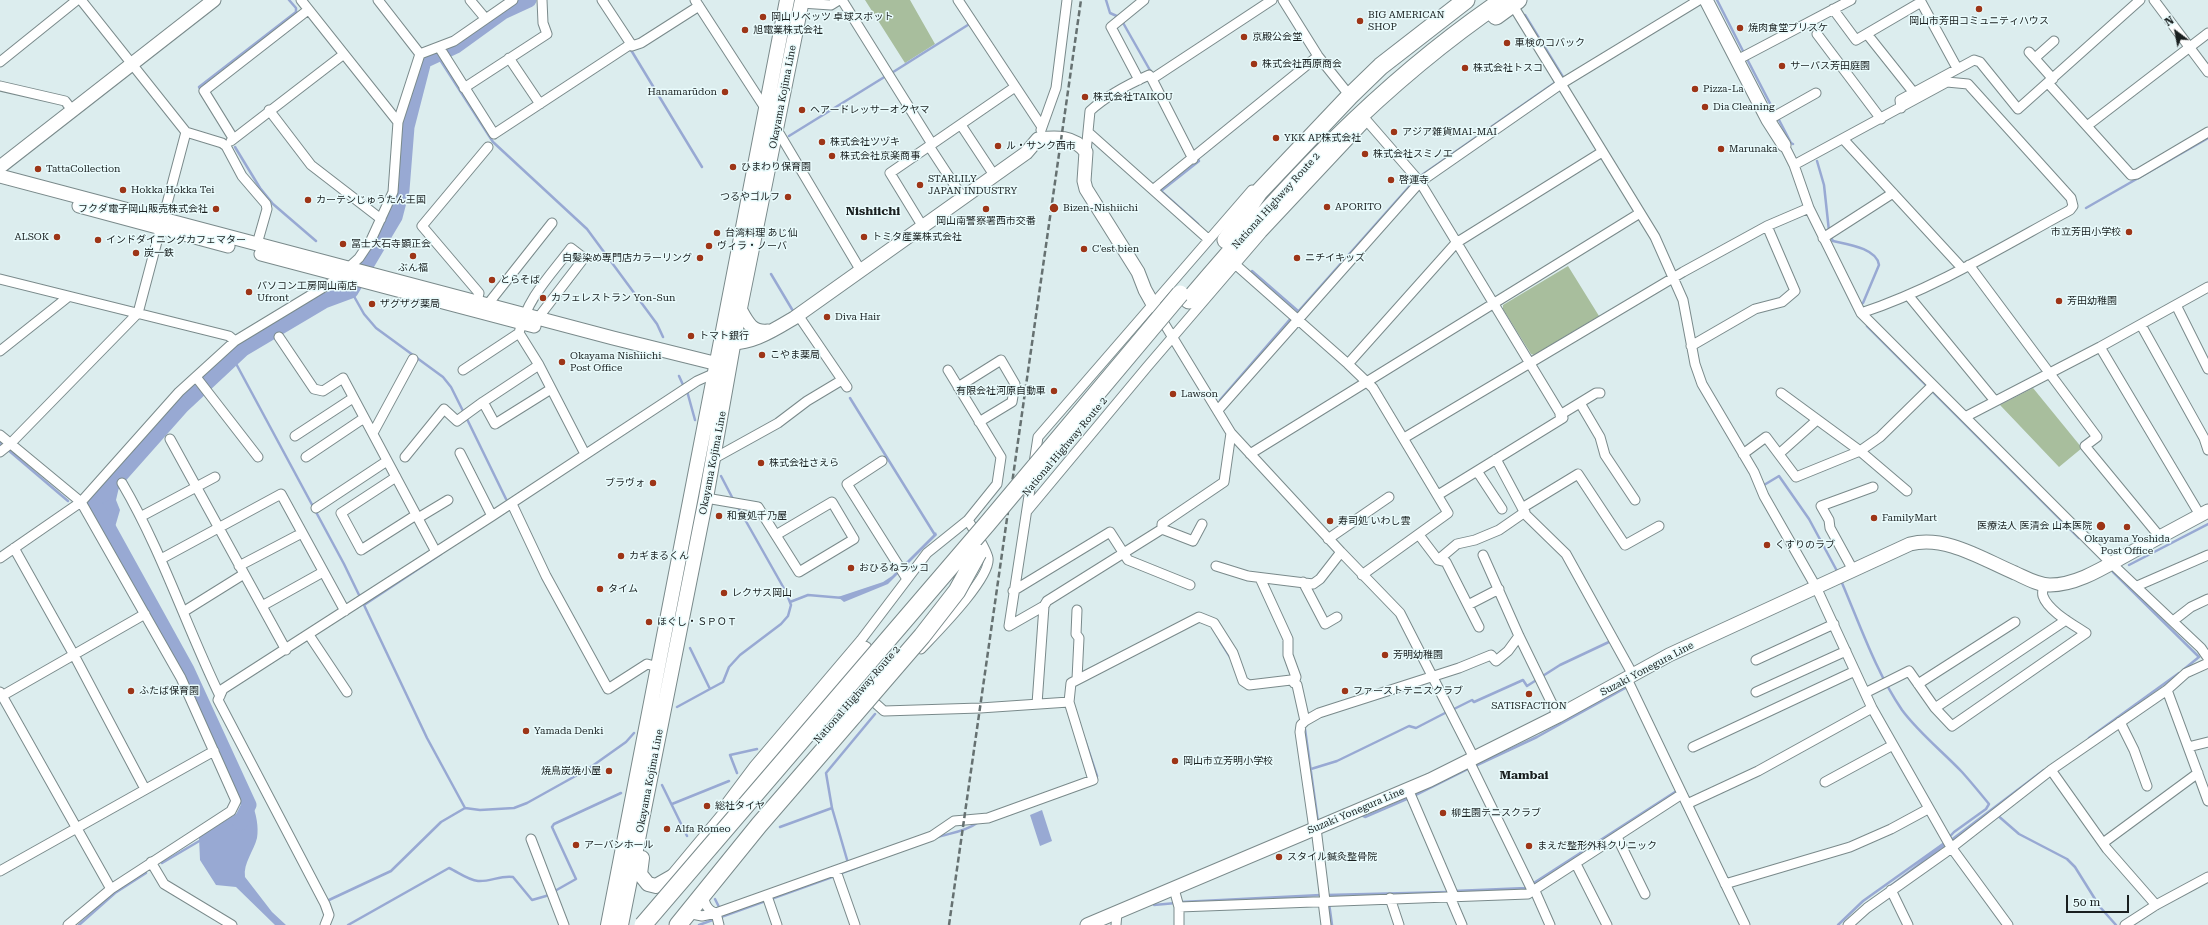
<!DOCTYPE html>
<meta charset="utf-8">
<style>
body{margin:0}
#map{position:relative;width:2208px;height:925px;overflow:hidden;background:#dcedee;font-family:"Roboto Serif",serif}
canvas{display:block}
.north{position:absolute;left:2156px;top:12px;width:40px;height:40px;-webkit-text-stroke:3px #e9fbfc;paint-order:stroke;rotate:328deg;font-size:11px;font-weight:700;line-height:16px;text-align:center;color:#191f1f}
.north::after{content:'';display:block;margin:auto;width:14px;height:18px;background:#191f1f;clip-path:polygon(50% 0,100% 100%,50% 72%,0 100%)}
.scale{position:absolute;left:2066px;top:895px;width:63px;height:18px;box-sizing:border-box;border:2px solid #191f1f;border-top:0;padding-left:5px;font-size:12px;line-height:14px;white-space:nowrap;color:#191f1f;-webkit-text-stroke:3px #e9fbfc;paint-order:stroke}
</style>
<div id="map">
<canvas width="2208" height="925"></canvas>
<div class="north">N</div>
<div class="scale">50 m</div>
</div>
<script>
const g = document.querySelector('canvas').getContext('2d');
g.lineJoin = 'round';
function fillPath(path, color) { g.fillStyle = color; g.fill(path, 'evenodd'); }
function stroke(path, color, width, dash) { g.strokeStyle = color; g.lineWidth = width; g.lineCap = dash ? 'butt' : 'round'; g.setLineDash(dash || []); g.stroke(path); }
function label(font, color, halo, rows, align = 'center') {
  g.font = font + ' "Roboto Serif","Noto Sans JP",serif'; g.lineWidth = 3; g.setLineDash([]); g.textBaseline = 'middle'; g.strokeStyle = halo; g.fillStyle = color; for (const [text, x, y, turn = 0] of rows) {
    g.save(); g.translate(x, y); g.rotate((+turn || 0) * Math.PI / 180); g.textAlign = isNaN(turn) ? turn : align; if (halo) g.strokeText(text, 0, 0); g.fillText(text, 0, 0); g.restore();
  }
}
fillPath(new Path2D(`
 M865,0H910L935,44L905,63Z
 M1568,266L1599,316L1534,355L1531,354L1503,309V305Z
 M2033,388L2082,448L2059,467L2000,405Z`), '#a8be9d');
fillPath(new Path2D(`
 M112,476L120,483L116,500L120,510L115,527L103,535L88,508V501Z
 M936,532L937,535L888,584L844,602L838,597L883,582L892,576Z
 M252,804C256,813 259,827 257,838C254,851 243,863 245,877L272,912L286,925H275L236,887L216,885L200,860L199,837Z
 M1042,810L1052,841L1040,846L1030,815Z`), '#98a9d3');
stroke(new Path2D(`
 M1106,0L1110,13L1119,17
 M1717,0L1744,53
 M1122,21L1151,72
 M631,50L702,167
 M437,55L493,142L587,229L657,324L663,337
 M1746,57L1775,113
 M890,74L971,23
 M201,91L199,87L296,12V8L289,0
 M1778,118L1791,143L1793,144
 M789,136L886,76
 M235,147L260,188L273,204L316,241
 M1197,157L1199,161L1161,191L1198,224
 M1817,161L1824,185L1829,231
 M1419,177L1563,77L1525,15
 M2086,208L2208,138
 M1830,236L1833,241C1846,244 1877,248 1879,265L1863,303
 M1252,271L1298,311
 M771,274L793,311
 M351,291L364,314L376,328L443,377L451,387L464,413
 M1296,314L1415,180
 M1867,326L2079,538
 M233,358L344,564L360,597
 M679,376L684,387
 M687,391L695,420
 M850,398L935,535
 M1220,400L1292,317
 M466,417L506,499
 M0,443L68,501
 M721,476L733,499
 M1764,485L1779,476L1809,519L1837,571
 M441,554L364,605L427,738L465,808
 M2129,565L2208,524
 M2113,572L2199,657L2183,670
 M790,602L808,595L843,598
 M1220,641L1230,657
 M710,689L723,682L729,667L740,655L781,624L788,616L791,605L786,592L739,509
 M677,707L710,689L690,648
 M1454,709L1472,700L1474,702L1523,680L1527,686L1560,665L1611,641
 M1305,729L1318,822
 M2089,738L2179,673
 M1085,740L1097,776
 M1475,766L1537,737L1627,687
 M1311,769L1337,761L1409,726L1416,728L1445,713
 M737,773L730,755L757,749
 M662,785L687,836
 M1414,796L1470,768
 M672,804L729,781
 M832,808L848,863
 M1343,810L1352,808
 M1996,814L2019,834L2067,859L2075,867L2100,907L2116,925
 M1363,816L1365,817L1409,798
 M780,827L832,808L826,773L875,714
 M935,838C949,833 965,832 977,823
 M162,863L201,840
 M839,874L863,865
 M1889,887L2044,770
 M1454,891L1526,888L1675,792
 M1326,895L1449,892
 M715,899L720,909
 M329,900L391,871L441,822L465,808L480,810L514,808L527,803L588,769L626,742L634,733
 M1181,902L1321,895
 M1329,903L1332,925
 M1154,905L1176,903
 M79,925L115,893L146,873
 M348,925L449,868C458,872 468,880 478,881C490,882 501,875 513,877L532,900L546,896L576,879L552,827L554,824L621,793
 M699,925L835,876
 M1838,925L1863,901L1943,844L1954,832L1986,809L1989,804C1980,793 1971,782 1962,772C1942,751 1919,733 1902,710C1876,672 1860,625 1842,583`), '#98a9d3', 2.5);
stroke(new Path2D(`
 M103,495L182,406L243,349L324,301L351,291L395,217L402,190L407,127L424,61L456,46L503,12L529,0
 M88,504L95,505L103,518L187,670L249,805L240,823`), '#98a9d3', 15);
const street = new Path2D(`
 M301,0L398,122
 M378,0L420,54
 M470,0L485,18
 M695,0L767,111
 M842,0L932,144
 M958,0L1042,127
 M1283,0L1318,56L1350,96L1347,98
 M1920,0L1957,68
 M2154,0L2208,72
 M801,3L831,5L839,0
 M1512,4L1655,237L1683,300L1695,364L1702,384L1754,472L1764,496L1816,587L1872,708L1951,847L2008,925
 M1833,9L1856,40L1921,2
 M1817,34L1881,119
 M1867,34L1914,93
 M631,44L632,46L641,43L699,6
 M439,47L494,134L631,44L602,0
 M2029,52L2053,79
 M420,54L454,41L513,0
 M509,58L540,104
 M2035,58L2054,41
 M1737,60L1851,0
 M0,62L77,0
 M1152,79L1193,159
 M1139,80L1111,27L1144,0
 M2048,83L2131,175L2137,174L2208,132
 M0,86L65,101L72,110
 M464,88L547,34L543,23L542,0
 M1901,108L1900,100L1974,60L1980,62L2018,109L2140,0
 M269,110L311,165L381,219
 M1768,120L1816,93
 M961,125L994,175
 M2087,126L2208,33
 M776,128L861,271
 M1041,130L1056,88L1067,0
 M186,132L222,143L226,146L242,176L266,204L267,209L257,244
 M1088,132L1208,239
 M233,138L204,91L308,10
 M1844,140L1962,268
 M231,141L344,54
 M1784,145L1794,165L1809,208L1861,313L2111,563L2201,648L2208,658
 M929,146L963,198
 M1086,152L1090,111C1106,96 1129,84 1149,75L1152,79L1272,0
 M1794,165L1947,82L1968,84L2071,198L2073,206L2070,210C2002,247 1934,289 1861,313
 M1154,189L1318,56
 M923,227L890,173L1015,87
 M1823,238L1893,193
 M1236,265L1348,364L1373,388L1448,513L1362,575
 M1969,265L2097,437L2085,446L2160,537
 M0,279L229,336L235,341
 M1908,295L1995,401
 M488,304L552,223
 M2176,305L2208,369
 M476,307L479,293L422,226L488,147
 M798,315L847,387
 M1159,315L1231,433L1341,552L1400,613L1474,758
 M538,318L584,258L571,248C550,276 527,298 519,333L539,365L585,454
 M2141,325L2204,438L2208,450
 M279,337L314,389L323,391L343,378L436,552
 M1691,346L1755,309L1782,302L1795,291L1767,226
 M2100,347L2200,515
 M0,351L68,297
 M1348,364L1456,243L1602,152
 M539,365L483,402L495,424L551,389
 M463,370L519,333
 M948,370L1001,457L997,484L968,520
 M196,377L258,457
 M958,387L1001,360L1015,384L1012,402L979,422
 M1781,393L1860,451L1907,491
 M1580,403L1600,437L1605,455L1635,500
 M1218,410L1420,182L1561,84L1699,0
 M1560,415L1596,393H1600
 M1965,417L2100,347L2208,287
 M373,433L413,359
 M0,435L81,502L181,678L236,801L231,811L111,889L68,925
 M295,436L353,398
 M1404,438L1683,272L1767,226L1809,208
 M170,439L286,650
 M0,452L10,444L138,313L186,132L81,0
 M460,453L492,516
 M1780,453L1817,420
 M1250,454L1640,213
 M1743,454L1766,437L1796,477L1860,451L1880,437L1933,385
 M306,457L364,418
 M405,457L444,409L457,421L483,402
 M713,459L778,423L807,401L842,380
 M1496,459L1526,515L1566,554L1633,675
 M882,461L847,484L907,579
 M1477,471L1502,509
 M396,477L341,513L361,550L416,515
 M122,483C162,551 186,626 220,696
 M706,498L758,507L799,572L854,539L832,502L776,535
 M512,504L546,576L608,689L647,664L658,667
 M316,508L387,461
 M1522,508L1578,474L1625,545L1659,526
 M1027,511L1147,367L1262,233L1367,121L1420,182L1563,418L1438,495
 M142,516L215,477
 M418,518L448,500
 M1162,529V524L1224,482L1231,433
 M1419,535L1438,560L1446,562L1479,627
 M1328,539L1389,497
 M14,548L74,655L145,789
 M1483,555L1519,636L1558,716
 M0,558L81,502L179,392L235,341L334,281L359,258L371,240L393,192L398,122L420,54
 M161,559L281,494L345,611
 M1438,560L1457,544L1475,540L1499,530L1525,512
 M239,566L302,533
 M1216,566L1248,576L1313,584L1320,579L1341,552
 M1853,570L1830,528L1829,520L1821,506L1873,487
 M1260,578L1288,639V655L1296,677L1294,683
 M1303,582L1325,624L1337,617
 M2137,586L2208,555
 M1013,591L1110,532L1128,560L1190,585
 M1468,605L1499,589
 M262,606L323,572
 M1044,606L1047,601L1162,529L1193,541L1202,524
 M183,612L244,574
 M2173,621L2191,607L2208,599
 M1009,626L1038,437L1252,190
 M1009,626L1044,606L1037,704
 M309,635L347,692
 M875,652L897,670
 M1756,660L1834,624
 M1077,679L1079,638L1076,634L1077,610
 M1627,679L1745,925
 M1918,684L2015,622
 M2167,690L2208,801
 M0,692L111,889
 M1756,692L1846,651
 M1865,693L1909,671L1935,708L1952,726L2086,633C2074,625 2048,611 2043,596C2042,593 2043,588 2044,584
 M0,697L145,614
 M874,702L884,711L980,708L1069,702
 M1935,708L2066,620
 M1305,721L1301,725L1300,732L1314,829
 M2120,722L2134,750L2147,786
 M1693,747L1855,671
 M2188,747L2208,742
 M1469,761L1533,892
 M2051,770L2107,849L2156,905
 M1825,782L1893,745
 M1408,789L1454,896
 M727,802L754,766L861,640L927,553L968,520C973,529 986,548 988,558C992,577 935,634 921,649
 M1687,804L1758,771L1872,708
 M1316,828L1325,901
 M1617,837L1645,894
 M531,839L564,925
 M2103,843L2198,773
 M151,862L164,884L232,925
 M1576,864L1607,925
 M0,871L214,751
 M836,871L855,925
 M1725,884L1850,847L1891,829L1928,809
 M1174,889L1179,907V925
 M1891,890L1908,925
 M1535,891L1550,925
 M703,893C703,901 707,911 716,913L719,925
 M767,896L777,925
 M1450,897L1462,925
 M1390,898L1399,925
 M1323,901L1326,925
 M1179,907L1528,894L1682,794
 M687,913L702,916L716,913L932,836L954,821L988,818L1093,780L1069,702L1071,683L1199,617L1214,623L1233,653L1243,681L1249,685L1291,680L1297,685L1305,721L1319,713L1459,668L1491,655L1496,661L1508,651L1519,636
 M325,925L329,915L325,904L218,700L223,689L492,516L697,381L715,373
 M1116,925L1117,913
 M1848,925L1867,908L1946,852L2051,770L2167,690L2186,673L2208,663
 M2125,925L2156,905L2208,877`);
const secondary = new Path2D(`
 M1706,0L1768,120L1784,145
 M0,167L214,0
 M0,176L613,338L726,366
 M79,206L228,246
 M261,254L534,326
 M740,309C747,322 752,333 768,331
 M724,342C748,347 774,330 794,318L1026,153L1038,139C1056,137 1074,136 1086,152L1084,181L1086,189L1138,272L1145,290L1154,306
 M1087,925L1430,780L1558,716L1669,655L1910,544C1946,535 1982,559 2015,573C2026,578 2038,585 2050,585C2078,585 2106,566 2130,553C2156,539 2182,525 2208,511`);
const primary = new Path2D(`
 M642,858L640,874L648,884L656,886L677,874
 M608,925L787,0
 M621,925L706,498L737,323L802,0`);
const highway = new Path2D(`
 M1496,16L1518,0
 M1226,240L1259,192L1350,96L1381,66L1466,0
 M1189,300C1286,186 1378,85 1503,0
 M673,879L864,650
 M678,925L759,825L854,715`);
stroke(street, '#7a8a8b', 11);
stroke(secondary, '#7a8a8b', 15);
stroke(primary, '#7a8a8b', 16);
stroke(highway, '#7a8a8b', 19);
stroke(street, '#fff', 9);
stroke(secondary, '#fff', 13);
stroke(primary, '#fff', 14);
stroke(highway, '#fff', 17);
stroke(new Path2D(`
 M949,925L1081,0`), '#667171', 2.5, [6, 3]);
const highwayBridge = new Path2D(`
 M854,715L922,636L957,591L978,553
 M643,925L987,524L1180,294`);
stroke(highwayBridge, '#7a8a8b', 19, []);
stroke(highwayBridge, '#fff', 17);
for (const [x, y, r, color] of [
 [1979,9,4,"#9d3517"],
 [763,17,4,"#9d3517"],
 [1360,21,4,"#9d3517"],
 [1740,28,4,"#9d3517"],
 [745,30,4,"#9d3517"],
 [1244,37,4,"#9d3517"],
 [1507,43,4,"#9d3517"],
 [1254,64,4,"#9d3517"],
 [1782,66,4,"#9d3517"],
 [1465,68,4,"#9d3517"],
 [1695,89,4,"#9d3517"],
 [725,92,4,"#9d3517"],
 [1085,97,4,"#9d3517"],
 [1705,107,4,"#9d3517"],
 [802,110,4,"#9d3517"],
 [1394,132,4,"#9d3517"],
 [1276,138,4,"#9d3517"],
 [822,142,4,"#9d3517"],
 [998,146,4,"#9d3517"],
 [1721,149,4,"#9d3517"],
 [1365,154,4,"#9d3517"],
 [832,156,4,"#9d3517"],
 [733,167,4,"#9d3517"],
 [38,169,4,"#9d3517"],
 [1391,180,4,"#9d3517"],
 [920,185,4,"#9d3517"],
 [123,190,4,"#9d3517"],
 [788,197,4,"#9d3517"],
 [308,200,4,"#9d3517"],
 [1327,207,4,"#9d3517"],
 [1054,208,5,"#9d3517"],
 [216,209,4,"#9d3517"],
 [986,209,4,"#9d3517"],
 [2129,232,4,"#9d3517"],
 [717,233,4,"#9d3517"],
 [57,237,4,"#9d3517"],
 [864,237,4,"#9d3517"],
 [98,240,4,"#9d3517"],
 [343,244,4,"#9d3517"],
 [709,246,4,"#9d3517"],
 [1084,249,4,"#9d3517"],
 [136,253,4,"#9d3517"],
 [413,256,4,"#9d3517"],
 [700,258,4,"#9d3517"],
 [1297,258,4,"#9d3517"],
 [492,280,4,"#9d3517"],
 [249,292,4,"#9d3517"],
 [543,298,4,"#9d3517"],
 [2059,301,4,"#9d3517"],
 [372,304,4,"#9d3517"],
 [827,317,4,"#9d3517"],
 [691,336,4,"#9d3517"],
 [762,355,4,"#9d3517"],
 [562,362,4,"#9d3517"],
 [1054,391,4,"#9d3517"],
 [1173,394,4,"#9d3517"],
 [761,463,4,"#9d3517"],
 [653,483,4,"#9d3517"],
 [719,516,4,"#9d3517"],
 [1874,518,4,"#9d3517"],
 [1330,521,4,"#9d3517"],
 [2101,526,5,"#9d3517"],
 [2127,527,4,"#9d3517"],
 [1767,545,4,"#9d3517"],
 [621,556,4,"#9d3517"],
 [851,568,4,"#9d3517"],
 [600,589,4,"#9d3517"],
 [724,593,4,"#9d3517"],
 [649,622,4,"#9d3517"],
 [1385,655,4,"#9d3517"],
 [131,691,4,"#9d3517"],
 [1345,691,4,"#9d3517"],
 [1529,694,4,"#9d3517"],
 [526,731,4,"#9d3517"],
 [1175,761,4,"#9d3517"],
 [609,771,4,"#9d3517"],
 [707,806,4,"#9d3517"],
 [1443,813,4,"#9d3517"],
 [667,829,4,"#9d3517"],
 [576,845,4,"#9d3517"],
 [1529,846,4,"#9d3517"],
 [1279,857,4,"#9d3517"]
]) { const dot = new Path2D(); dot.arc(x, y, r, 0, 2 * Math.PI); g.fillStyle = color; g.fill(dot); stroke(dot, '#e9fbfc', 1.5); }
label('10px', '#191f1f', '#e9fbfc', [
 ["BIG AMERICAN",1368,15],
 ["SHOP",1368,27],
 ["岡山リベッツ 卓球スポット",771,17],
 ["岡山市芳田コミュニティハウス",1979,21,"center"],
 ["焼肉食堂ブリスケ",1748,28],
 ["旭電業株式会社",753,30],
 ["京殿公会堂",1252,37],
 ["車検のコバック",1515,43],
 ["株式会社西原商会",1262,64],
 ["サーパス芳田庭園",1790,66],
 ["株式会社トスコ",1473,68],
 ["Pizza-La",1703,89],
 ["Hanamarūdon",717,92,"right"],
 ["株式会社TAIKOU",1093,97],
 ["Dia Cleaning",1713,107],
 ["ヘアードレッサーオクヤマ",810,110],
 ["アジア雑貨MAI-MAI",1402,132],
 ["YKK AP株式会社",1284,138],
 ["株式会社ツヅキ",830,142],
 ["ル・サンク西市",1006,146],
 ["Marunaka",1729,149],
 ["株式会社スミノエ",1373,154],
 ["株式会社京楽商事",840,156],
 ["ひまわり保育園",741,167],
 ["TattaCollection",46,169],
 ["STARLILY",928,179],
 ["JAPAN INDUSTRY",928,191],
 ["啓運寺",1399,180],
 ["Hokka Hokka Tei",131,190],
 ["つるやゴルフ",780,197,"right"],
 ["カーテンじゅうたん王国",316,200],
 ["APORITO",1335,207],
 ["Bizen-Nishiichi",1063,208],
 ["フクダ電子岡山販売株式会社",208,209,"right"],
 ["岡山南警察署西市交番",986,221,"center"],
 ["市立芳田小学校",2121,232,"right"],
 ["台湾料理 あじ仙",725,233],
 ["ALSOK",49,237,"right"],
 ["トミタ産業株式会社",872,237],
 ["インドダイニングカフェマター",106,240],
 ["冨士大石寺顕正会",351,244],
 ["ヴィラ・ノーバ",717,246],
 ["C'est bien",1092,249],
 ["炭一鉄",144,253],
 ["白髪染め専門店カラーリング",692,258,"right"],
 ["ニチイキッズ",1305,258],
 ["ぶん福",413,268,"center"],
 ["とらそば",500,280],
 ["パソコン工房岡山南店",257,286],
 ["Ufront",257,298],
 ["カフェレストラン Yon-Sun",551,298],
 ["芳田幼稚園",2067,301],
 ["ザグザグ薬局",380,304],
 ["Diva Hair",835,317],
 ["トマト銀行",699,336],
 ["こやま薬局",770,355],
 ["Okayama Nishiichi",570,356],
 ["Post Office",570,368],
 ["有限会社河原自動車",1046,391,"right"],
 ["Lawson",1181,394],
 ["株式会社さえら",769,463],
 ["ブラヴォ",645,483,"right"],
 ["和食処千乃屋",727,516],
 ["FamilyMart",1882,518],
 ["寿司処 いわし雲",1338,521],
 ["医療法人 医清会 山本医院",2092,526,"right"],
 ["Okayama Yoshida",2127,539,"center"],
 ["Post Office",2127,551,"center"],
 ["くすりのラブ",1775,545],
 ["カギまるくん",629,556],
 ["おひるねラッコ",859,568],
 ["タイム",608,589],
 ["レクサス岡山",732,593],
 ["ほぐし・ＳＰＯＴ",657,622],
 ["芳明幼稚園",1393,655],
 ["ふたば保育園",139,691],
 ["ファーストテニスクラブ",1353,691],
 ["SATISFACTION",1529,706,"center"],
 ["Yamada Denki",534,731],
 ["岡山市立芳明小学校",1183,761],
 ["焼鳥炭焼小屋",601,771,"right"],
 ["総社タイヤ",715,806],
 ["柳生園テニスクラブ",1451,813],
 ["Alfa Romeo",675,829],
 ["アーバンホール",584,845],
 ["まえだ整形外科クリニック",1537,846],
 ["スタイル鍼灸整骨院",1287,857]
], 'left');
label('10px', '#191f1f', '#e9fbfc', [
 ["Okayama Kojima Line",783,97,-79],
 ["National Highway Route 2",1276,201,-48],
 ["National Highway Route 2",1065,447,-50],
 ["Okayama Kojima Line",713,463,-79],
 ["Suzaki Yonegura Line",1647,669,-28],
 ["National Highway Route 2",857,695,-49],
 ["Okayama Kojima Line",650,781,-79],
 ["Suzaki Yonegura Line",1356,811,-23]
]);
label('bold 12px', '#191f1f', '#e9fbfc', [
 ["Nishiichi",873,211],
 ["Mambai",1524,775]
]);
</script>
